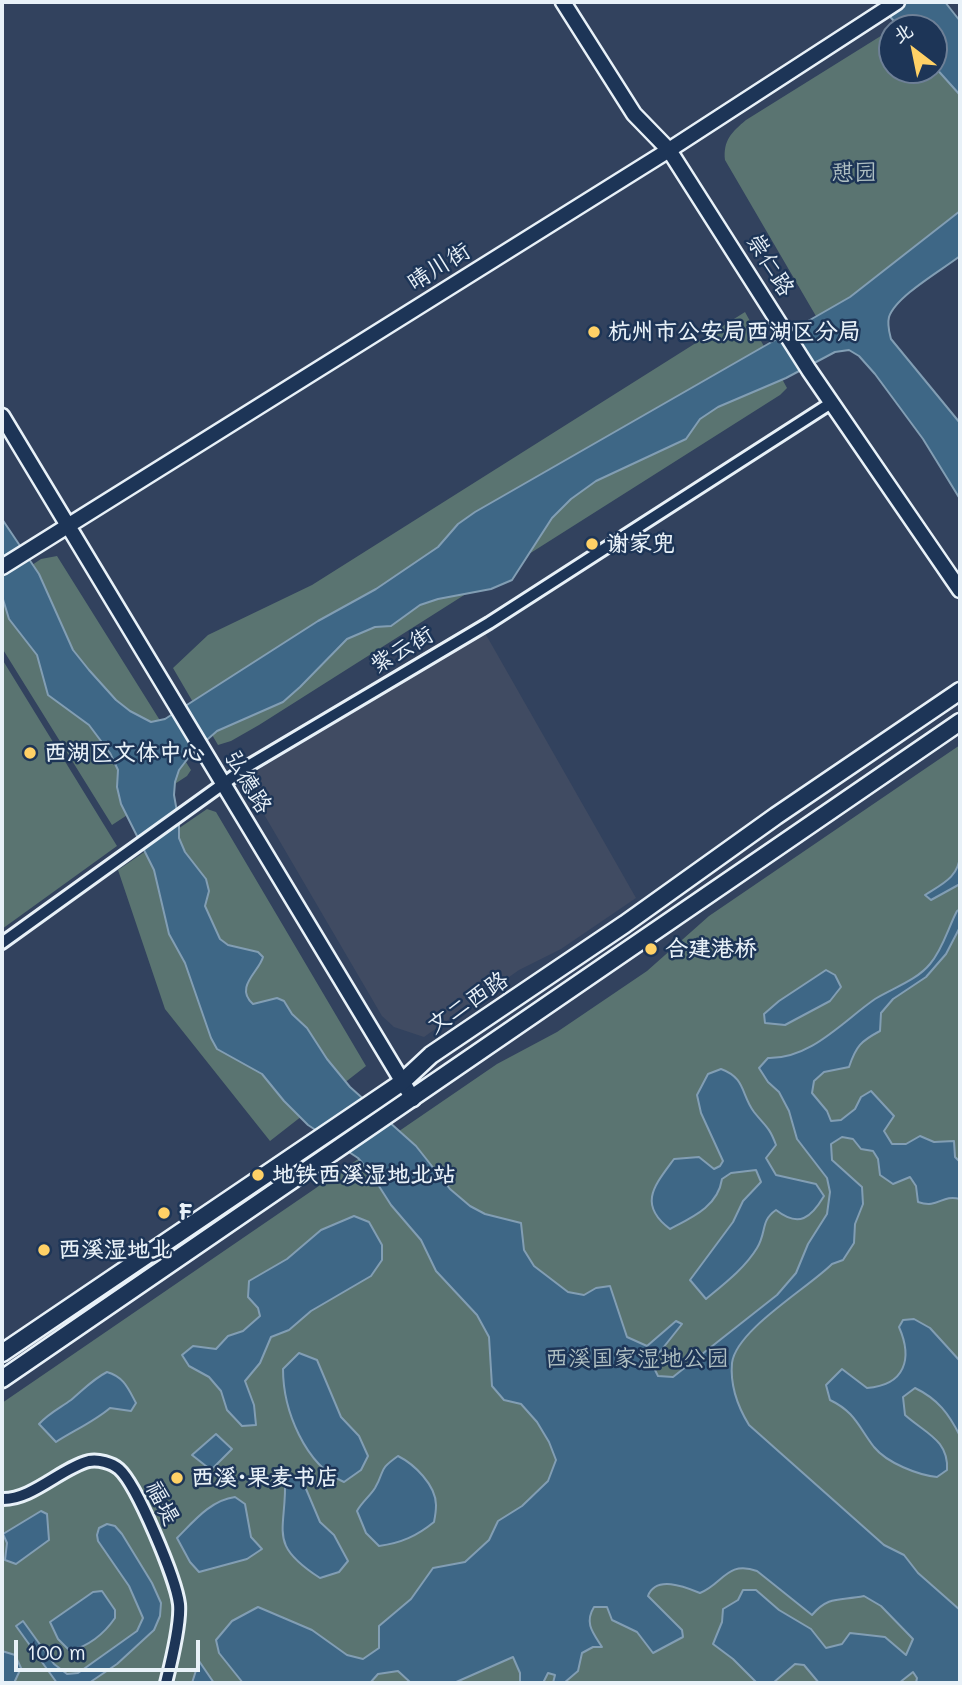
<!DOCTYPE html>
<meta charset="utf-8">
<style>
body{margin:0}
#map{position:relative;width:962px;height:1685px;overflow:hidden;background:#32425e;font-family:Mali,"LXGW WenKai TC",sans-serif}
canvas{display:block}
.frame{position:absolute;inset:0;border:4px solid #e8f1f8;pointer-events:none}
.north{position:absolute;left:878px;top:14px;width:70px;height:70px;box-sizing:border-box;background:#1d3557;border:2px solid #6e8097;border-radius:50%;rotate:328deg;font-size:19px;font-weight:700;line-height:28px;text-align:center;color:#e8f1f8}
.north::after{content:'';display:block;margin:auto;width:24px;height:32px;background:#ffd166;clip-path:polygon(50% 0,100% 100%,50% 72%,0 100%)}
.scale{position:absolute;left:14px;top:1640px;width:186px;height:32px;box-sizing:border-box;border:4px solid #e8f1f8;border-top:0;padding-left:9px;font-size:21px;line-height:24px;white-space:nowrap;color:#e8f1f8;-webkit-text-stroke:5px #1d3557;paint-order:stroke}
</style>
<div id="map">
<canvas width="962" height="1685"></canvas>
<div class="frame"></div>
<div class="north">北</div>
<div class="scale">100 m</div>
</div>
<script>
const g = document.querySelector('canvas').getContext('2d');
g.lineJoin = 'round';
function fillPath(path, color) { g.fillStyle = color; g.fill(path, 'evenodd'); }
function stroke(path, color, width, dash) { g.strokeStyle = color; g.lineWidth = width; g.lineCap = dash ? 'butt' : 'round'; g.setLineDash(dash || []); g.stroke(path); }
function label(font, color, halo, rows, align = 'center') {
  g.font = font + ' Mali,"LXGW WenKai TC",sans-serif'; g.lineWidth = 5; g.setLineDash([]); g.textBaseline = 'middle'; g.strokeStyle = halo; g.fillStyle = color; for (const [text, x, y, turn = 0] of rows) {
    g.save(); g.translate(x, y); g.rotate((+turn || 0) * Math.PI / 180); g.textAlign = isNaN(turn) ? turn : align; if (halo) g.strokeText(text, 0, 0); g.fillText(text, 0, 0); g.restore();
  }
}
fillPath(new Path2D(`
 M485,633L636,898L561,949L519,970L424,1037L394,1027L382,1016L248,787L253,776L261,768Z`), '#404b62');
fillPath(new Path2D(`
 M892,29V70H934V53L960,84V218L820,323L725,160C723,140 732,132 746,120Z
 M745,312L787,388L780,395L259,725L231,741L218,745L173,668L208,635L312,585Z
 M57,556L191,770L187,776L112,825L2,648V585L41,559Z
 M2,659L117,846L2,929Z
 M960,745V1683H2V1403L497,1064L557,1032L647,971L709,916Z
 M207,809L216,812L366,1066L270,1141L165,1009L118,870Z`), '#5a7471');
const water = new Path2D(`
 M877,2H945L960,21V95L934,66V28H900Z
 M960,211V256C942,270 896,296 889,317C887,325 889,331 891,339L960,423V499L923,439L875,374L859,356L849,350L835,352L786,378L718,407L700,419L686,439L596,481L571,499L552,518L512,580L491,589L438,599L420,605L391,626L375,627L347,639L300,687L283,702L217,731L192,753L179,770L175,782L174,795L179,823V838L185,852L206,879L209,891L205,906L220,939L228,945L258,952L263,957C259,972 234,987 253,1004L277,998L284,1001L292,1014L307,1028L327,1059L350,1087L416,1146L450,1189L470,1206L485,1214L521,1223L524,1250L534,1266L568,1292L584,1295L596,1288L610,1286L627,1337L647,1346L676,1321L682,1324L659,1353L653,1366L658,1376L673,1377L777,1295L796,1273L808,1244L827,1214L830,1192L827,1178L797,1139L789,1111L779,1092L768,1082L759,1068L768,1058C811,1059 843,1021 875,999C893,988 917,980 930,964C943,949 948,928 957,911L960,909V927L946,954L926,977L893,999L881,1013L880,1031C861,1041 856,1046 849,1067L824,1072L814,1081L812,1093L827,1111L831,1121L841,1120L855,1109L861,1097L871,1091L894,1116L884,1131L892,1144H906L920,1136L934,1142L954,1141L955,1157L960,1162V1199C941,1194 939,1209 918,1202L916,1186L910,1177L893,1184L880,1175L878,1159L873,1151L861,1149L853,1139L842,1137L831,1144L832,1160L862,1187L863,1204L855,1224L854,1243L843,1260L832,1264C808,1288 736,1330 732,1363C730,1385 738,1407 749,1425L884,1545L904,1555L918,1573L960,1610V1683H916L917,1678L913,1672L899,1683H819L804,1665L795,1664L773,1683H757L733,1659L713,1644L722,1622L723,1609L738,1600L743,1590H756L779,1610L811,1629L826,1648L842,1644L850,1633L885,1637L906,1655L913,1639L881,1606L864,1596C840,1601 829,1595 812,1615L757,1571C727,1560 723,1584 700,1593C685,1587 656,1575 648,1596L682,1630L683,1637L653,1653L637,1632L612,1620L607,1607H594C584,1623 593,1633 602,1647H593L582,1653L578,1671L564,1683H553L555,1675L548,1673L543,1683H520V1673L513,1657L454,1683H411L398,1671L378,1674L370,1683H243L219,1653L216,1640L232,1621L258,1607L312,1630L347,1655L363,1659L379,1648V1626L411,1599L433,1568L465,1562L489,1540L498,1521L522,1506L548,1481L556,1460L549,1442L537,1422L521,1404L504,1400L492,1386L489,1337L477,1315L436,1271L421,1240L391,1205L370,1172L358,1158L308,1125L284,1101L262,1074L217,1049L211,1038L185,963L169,934L154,870L121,804L117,787L118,770L110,753L89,725L48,695L37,655L9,619L2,596V519L39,574L73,650L89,670L116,700L130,711L151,722L165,719L318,621L376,589L438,547L458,524L475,512L850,297Z
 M960,855V884L931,900L925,895C942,884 959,877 960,855Z
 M826,970L835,975L841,987L830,1001L785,1025L765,1023L764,1014L779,1001Z
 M721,1069C746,1078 741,1095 754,1112C765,1126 769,1126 776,1145L766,1158L776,1175L816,1184L824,1196C811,1218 799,1228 776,1210C760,1221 767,1232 757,1248C745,1268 724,1284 706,1299L690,1280L733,1222L743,1201L761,1182L756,1170L731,1173L722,1179C718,1206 693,1217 670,1229C637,1204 655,1185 674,1159L699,1157L714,1169L720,1166L723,1161L701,1113L697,1095L708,1074Z
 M354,1216L369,1222L382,1245V1260L371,1276L311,1311L289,1330L271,1337L260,1363L245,1381L254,1405L256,1425L242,1426L227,1410L221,1391L209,1377L189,1366L182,1355L193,1346L216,1349L228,1336L243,1331L260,1316L258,1308L248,1297L249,1281L287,1259L321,1230Z
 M914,1319L930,1328L960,1361V1436C949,1414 938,1399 915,1388L903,1397L905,1415C925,1433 949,1440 947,1470L937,1477C918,1475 887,1463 874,1447C858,1426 855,1412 830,1400L826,1385L842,1369L867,1388C905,1385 913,1359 899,1327L903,1320Z
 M299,1353L317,1360L341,1417L359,1436L368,1456L361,1470L344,1482C305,1465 283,1410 283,1369Z
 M107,1372C124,1377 128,1388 136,1403L131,1411L110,1408C95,1421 73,1431 56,1442L39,1424C49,1413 60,1408 71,1400C83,1390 93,1379 107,1372Z
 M216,1434L232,1449L211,1470L192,1455Z
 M398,1456C414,1464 436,1485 436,1505C436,1510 435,1517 434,1522C417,1536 401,1543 379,1546L366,1533L357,1511C362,1502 370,1496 375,1488C386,1469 377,1471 398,1456Z
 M301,1477L320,1522L334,1535L348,1561L339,1572L320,1578C266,1543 287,1532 285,1478Z
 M235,1497L245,1504L251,1537L262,1549L247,1559L199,1572L190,1562L177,1538C194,1521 211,1500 235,1497Z
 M41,1511L47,1514L49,1540L16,1564L5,1560L7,1543L3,1534Z
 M107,1524L115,1526L122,1534L152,1583L161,1603L160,1616L154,1630L117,1664L89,1683H57L16,1626L23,1621L54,1664L67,1674L78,1673L137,1631L143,1618L129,1586L98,1541L97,1535L99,1528Z
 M102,1591L115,1610V1618C104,1634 88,1646 70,1651L58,1639L50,1622L93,1592Z
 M2,1651L15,1655L21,1668L14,1683H2Z
 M199,1661L214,1683H192Z`);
fillPath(water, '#3e6786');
stroke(water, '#829eb4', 2);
const minor = new Path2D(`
 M2,943L248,766L489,623L831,403
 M2,1499C32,1500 61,1468 89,1461C98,1459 112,1463 119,1469C137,1485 176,1579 179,1604C181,1624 171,1663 166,1683`);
const tertiary = new Path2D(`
 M563,2L634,114L669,150L809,370L960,590
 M2,416L413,1099
 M2,567L669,150L897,2`);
const secondary = new Path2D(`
 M2,1353L376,1100L401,1083L431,1055L625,924L776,816L960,691
 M2,1379L960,722`);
stroke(minor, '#e8f1f8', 16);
stroke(tertiary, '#e8f1f8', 19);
stroke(secondary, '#e8f1f8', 21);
stroke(minor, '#1d3557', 10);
stroke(tertiary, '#1d3557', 14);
stroke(secondary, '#1d3557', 16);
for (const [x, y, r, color] of [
 [594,332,7,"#ffd166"],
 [592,544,7,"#ffd166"],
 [30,753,7,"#ffd166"],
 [651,949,7,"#ffd166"],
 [258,1175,7,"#ffd166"],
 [164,1213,7,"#ffd166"],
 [44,1250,7,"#ffd166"],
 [177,1478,7,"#ffd166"]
]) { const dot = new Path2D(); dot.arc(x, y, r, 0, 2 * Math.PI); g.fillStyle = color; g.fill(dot); stroke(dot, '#1d3557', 2.5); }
label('23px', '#afbfc2', '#1d3557', [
 ["憇园",854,173],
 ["西溪国家湿地公园",637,1359]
]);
label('23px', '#e8f1f8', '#1d3557', [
 ["崇仁路",770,265,58],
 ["晴川街",439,267,-32],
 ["紫云街",402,650,-31],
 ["弘德路",248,782,59],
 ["文二西路",468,1003,-34],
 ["福堤",162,1503,63]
]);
label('bold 23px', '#e8f1f8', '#1d3557', [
 ["杭州市公安局西湖区分局",608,332],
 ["谢家兜",606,544],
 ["西湖区文体中心",44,753],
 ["合建港桥",665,949],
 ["地铁西溪湿地北站",272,1175],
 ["F",178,1213],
 ["西溪湿地北",58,1250],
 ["西溪·果麦书店",191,1478]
], 'left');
</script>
